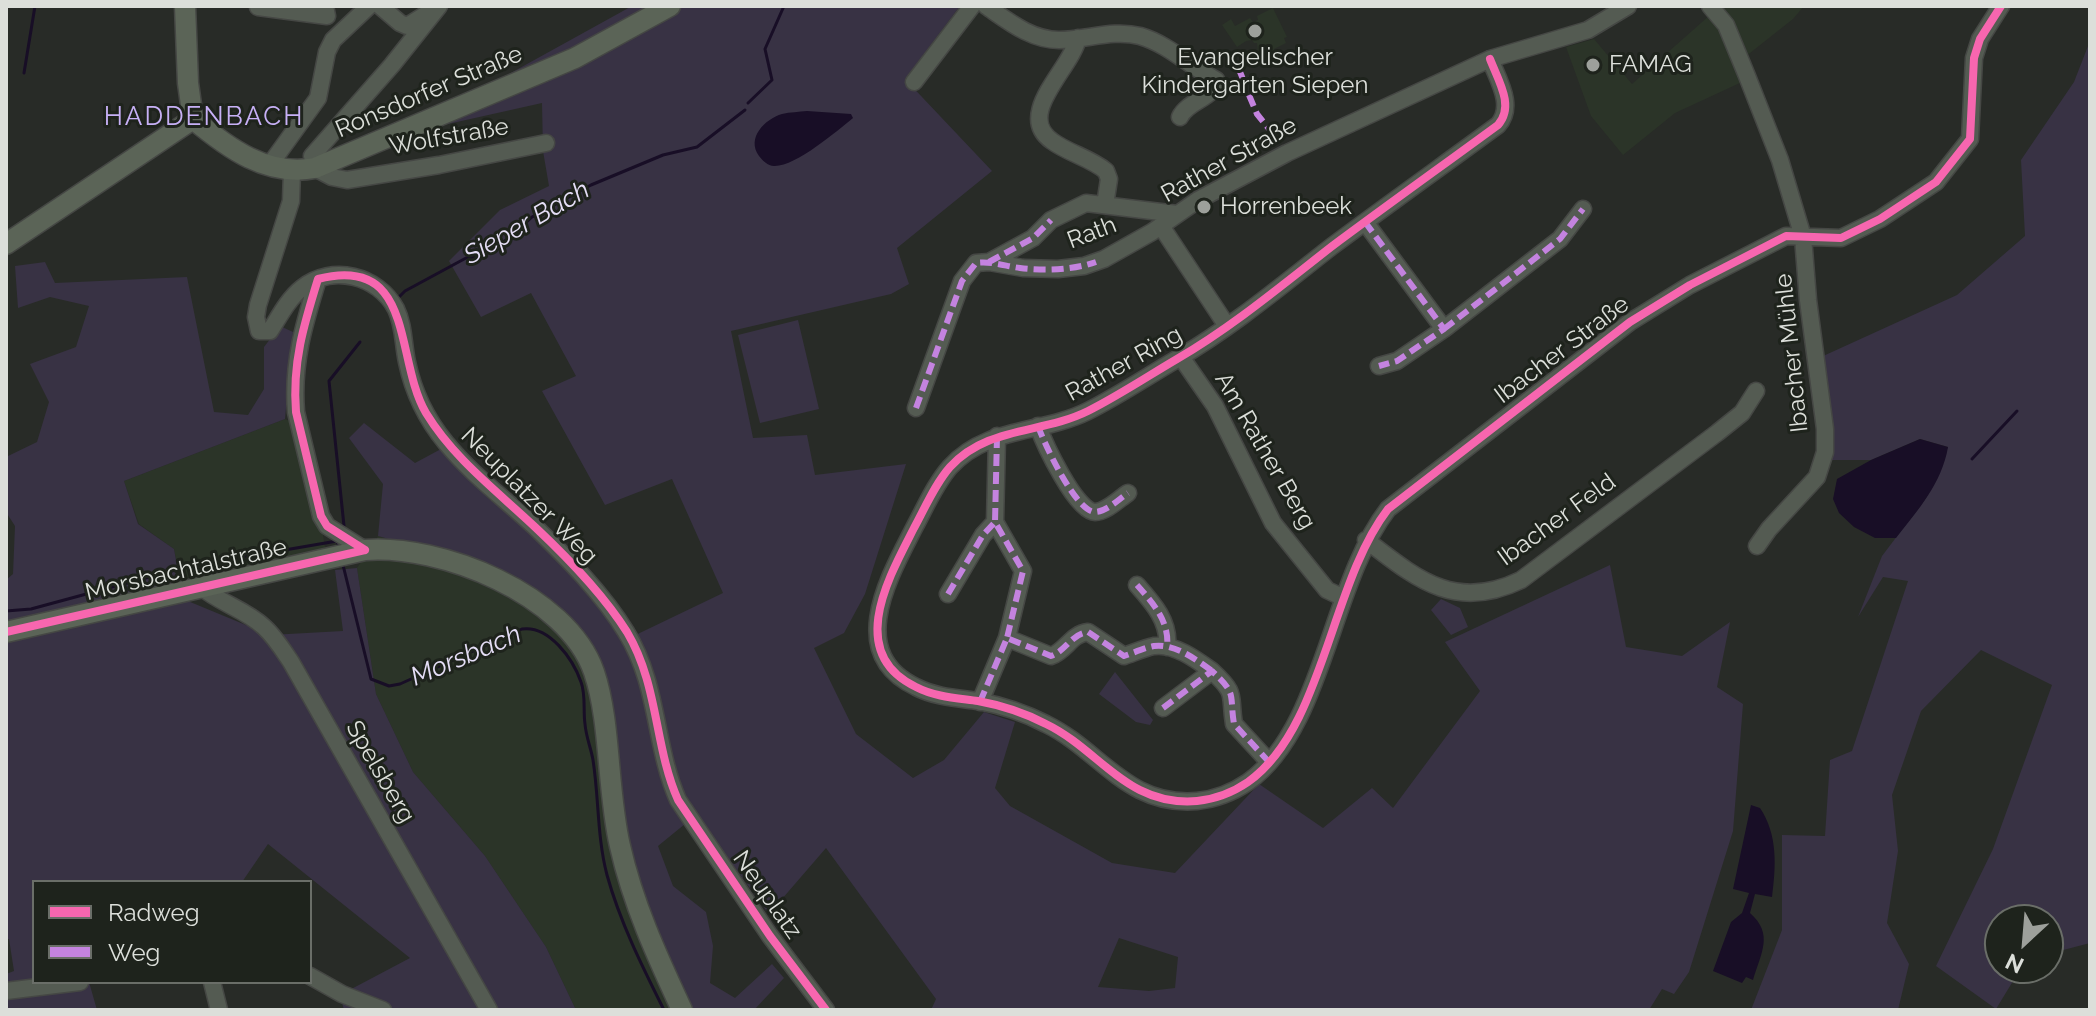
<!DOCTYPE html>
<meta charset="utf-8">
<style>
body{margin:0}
#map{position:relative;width:2096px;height:1016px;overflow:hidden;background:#282b27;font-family:Raleway,sans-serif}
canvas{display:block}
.frame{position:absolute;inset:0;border:8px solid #dcdfda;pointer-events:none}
.legend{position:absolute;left:32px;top:880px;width:280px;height:104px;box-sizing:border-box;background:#1e231c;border:2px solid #6a6e68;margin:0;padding:10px 14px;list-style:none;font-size:24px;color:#dcdfda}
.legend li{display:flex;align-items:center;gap:16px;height:40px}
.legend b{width:40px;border:2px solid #6a6e68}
.north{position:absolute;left:1984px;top:904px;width:80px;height:80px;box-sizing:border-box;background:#1e231c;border:2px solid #6a6e68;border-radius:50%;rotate:206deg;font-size:22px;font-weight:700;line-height:32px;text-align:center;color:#dcdfda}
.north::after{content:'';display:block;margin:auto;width:28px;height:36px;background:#9da09b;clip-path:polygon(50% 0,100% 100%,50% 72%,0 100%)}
</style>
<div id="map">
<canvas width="2096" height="1016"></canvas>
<div class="frame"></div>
<ul class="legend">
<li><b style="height:10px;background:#f766af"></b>Radweg</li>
<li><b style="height:10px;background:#c483df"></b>Weg</li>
</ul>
<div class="north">N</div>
</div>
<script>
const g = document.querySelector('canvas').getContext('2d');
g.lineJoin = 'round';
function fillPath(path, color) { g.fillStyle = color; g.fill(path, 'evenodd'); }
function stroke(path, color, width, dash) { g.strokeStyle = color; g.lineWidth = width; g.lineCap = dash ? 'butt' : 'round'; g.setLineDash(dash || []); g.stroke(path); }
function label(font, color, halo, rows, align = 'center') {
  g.font = font + ' Raleway,sans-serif'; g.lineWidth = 6; g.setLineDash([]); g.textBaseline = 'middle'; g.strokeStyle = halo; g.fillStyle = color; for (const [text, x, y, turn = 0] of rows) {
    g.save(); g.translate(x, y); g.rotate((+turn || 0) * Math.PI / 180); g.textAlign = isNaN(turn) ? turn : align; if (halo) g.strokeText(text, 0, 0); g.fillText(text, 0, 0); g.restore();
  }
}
fillPath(new Path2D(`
 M1717,6H1804L1793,19L1745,57Z
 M1273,8L1287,37L1284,38L1286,43L1274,49L1277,55L1257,64L1252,55L1258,52L1257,43H1254L1252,40L1246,41L1237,47L1222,25L1231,19L1235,26L1250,18L1253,22L1258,20L1257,16Z
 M1710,15L1716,22L1742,82L1675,113L1623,155L1591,116L1566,47L1594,39L1632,84Z
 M285,419L305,428L326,553L180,579L174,549L139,524L124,481Z
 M378,536L486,567L585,639L685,1010H576L546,947L485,856L413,772L376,694L357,568Z`), '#2b3428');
fillPath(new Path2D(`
 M632,6H960L905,79L992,171L897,248L909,284L891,294L731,331L753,438L807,435L815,475L906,464L865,594L844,633L814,648L856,734L913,778L944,760L984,712L1015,722L995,788L1010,806L1112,863L1175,873L1259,784L1323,828L1372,788L1393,808L1480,691L1445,642L1610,565L1626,647L1682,656L1730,622L1717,687L1743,704L1733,831L1689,972L1674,994L1662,989L1649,1010H931L936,999L826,848L769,914L696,815L658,846L673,886L706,912L713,946L710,983L735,998L772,964L784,978L754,1010H685L640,897L585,639L486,567L378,536L383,484L349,438L364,423L415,463L441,449L489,499L530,527L599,596L621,642L723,593L672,479L605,505L542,391L576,376L531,293L481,317L449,261L500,210L549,186L543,151L542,103L439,126L480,90ZM1119,938L1178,957L1175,988L1149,991L1098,987Z
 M2090,41V943L2048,954V920H2000V968H2021L1996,1009L1936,966L1993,849L2052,685L1981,650L1921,711L1892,795L1898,851L1887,923L1909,964L1898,1010H1751L1782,930V835L1825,836L1830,760L1852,751L1908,581L1883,577L1858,617L1882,556L1926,498L1948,447L1920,439L1871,460H1826L1821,357L1957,295L2025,236L2021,160L2074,82Z
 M45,262L55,283L187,277L214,412L248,415L264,389V347L280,326L293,332L285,419L124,481L138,524L174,549L183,599L270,635L343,631L335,570L357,568L376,694L413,772L485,856L546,947L576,1010H344L340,995L410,958L268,844L242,882H34V982H89L97,1010H6V974L14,971L9,939H6V580L13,574L15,526L6,512V457L37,442L49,402L30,364L76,347L89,306L50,297L18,308L15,266Z
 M798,320L819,409L760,423L738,335Z
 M1441,599L1460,608L1468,627L1451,635L1431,610Z
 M1115,672L1153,720L1150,725L1136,722L1099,694Z`), '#383244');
fillPath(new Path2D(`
 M807,111L851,114L853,118C837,131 795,167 774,166C768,166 762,160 759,156C746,138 765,119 782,114C790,112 799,112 807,111Z
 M1920,439L1948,447C1942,483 1918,510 1896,538H1875L1854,527L1839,513L1833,499L1837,479L1871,460Z
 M1751,805L1760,808C1778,835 1776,866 1772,897L1755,894L1750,913C1774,934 1761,953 1753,980L1746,977L1742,983L1713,971L1731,922L1742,913L1749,893L1733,889Z`), '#180e26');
stroke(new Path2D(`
 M24,73L35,6
 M748,103L772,80L765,49L784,6
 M398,298L405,291L466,258L478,257L492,250L509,238L532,217L591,185L663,155L697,147L745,110
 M1972,459L2017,411
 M342,530L344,526L329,381L360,342
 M343,565L371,679L389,686L400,684L522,629C549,625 573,659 581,682C586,695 583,711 585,724C586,737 591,748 593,760C599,798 597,837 607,875C620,922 642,966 664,1010
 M6,611L31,609L186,567L337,541L339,550`), '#180e26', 3);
const minor = new Path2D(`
 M380,6L400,23L407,26L428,13
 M439,6L392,65L312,156L315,168L332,177L347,180L439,165L546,143
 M986,6C1008,21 1031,40 1059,40C1086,40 1113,29 1140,36C1168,44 1191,67 1216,80C1215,99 1188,100 1180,117
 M1710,6L1726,25L1747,76L1780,160L1803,237L1808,300L1825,429V452L1817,477L1769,529L1757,546
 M258,7L327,16L325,6
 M1078,38C1072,68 1014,114 1052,141C1068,153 1090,158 1106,171L1109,179L1105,205
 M1490,59C1498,80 1515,106 1498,125C1442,166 1386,206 1331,247C1281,286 1232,327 1177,359C1148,376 1118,396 1088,411C1042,434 987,426 950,467C935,484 925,508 914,528C889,577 845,653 916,687C935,697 957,698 978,701C1000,705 1025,713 1046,724C1100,750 1127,807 1197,801C1216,799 1232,793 1248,782C1324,728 1330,584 1388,509L1630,322L1690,285L1786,236L1841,238L1880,219L1936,182L1970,139L1974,58L1980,39L2001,6
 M914,82L972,6
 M269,166L318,98L327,52L333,40L369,6
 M292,171L291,201L258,305L256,317L259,331H270C279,317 288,299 302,288C332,264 378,275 396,309C404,325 403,344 407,362C413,391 427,420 446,443C472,475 505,499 535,527C567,558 603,594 626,632C659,685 654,746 678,800L770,936L826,1010
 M1365,222L1444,329L1397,361L1379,366
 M1161,226L1227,326
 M989,262L1033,238L1051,220L1086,203L1177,214
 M318,279C304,324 292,363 296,412L321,516L327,526L365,550
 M1444,329L1560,239L1583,209
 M1181,357L1215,406L1273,523L1327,590L1344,598
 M916,408L962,281L976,263L989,262L1023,268L1058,269L1084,266L1104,259L1152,232L1198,200L1287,153L1490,59L1588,30L1628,6
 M1038,426C1044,443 1076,512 1095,512C1106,512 1119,499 1128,493
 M997,436L995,522L1023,571L1007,638
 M1366,540C1417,579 1455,612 1521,580L1717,433L1742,413L1756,391
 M1137,585C1153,603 1170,622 1167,647
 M200,586C219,603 245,609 264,627C275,637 283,650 291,662L489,1010
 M948,594L983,535L995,522
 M980,702L1007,638L1051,656C1066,651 1071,634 1088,632L1124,656C1133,653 1144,648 1154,646C1174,643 1197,660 1212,671
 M1163,708L1212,671C1238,695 1229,694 1234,724L1269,762
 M310,976L342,994L383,1010
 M212,982L219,1010
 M6,991L80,982`);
const major = new Path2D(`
 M185,6L188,83L193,119
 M193,119C228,148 267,177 315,168L575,58L670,6
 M6,244L193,119
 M6,632L365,550C440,544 567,594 594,672C611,722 607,791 620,846C633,904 657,956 682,1010`);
stroke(minor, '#454744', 19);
stroke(major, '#454744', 23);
stroke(minor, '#545b52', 16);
stroke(major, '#5b6457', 20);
stroke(new Path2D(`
 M1238,67L1245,84
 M1249,95L1257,114L1278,140
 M1365,222L1444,329L1397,361L1379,366
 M989,262L1033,238L1051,220
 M1444,329L1560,239L1583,209
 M916,408L962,281L976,263C991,261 1005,266 1020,268C1045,271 1073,270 1096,262
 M1038,426C1044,443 1076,512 1095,512C1106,512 1119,499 1128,493
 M997,436L995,522L1023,571L1007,638
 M1137,585C1153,603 1170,622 1167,647
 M948,594L983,535L995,522
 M980,702L1007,638L1051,656C1066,651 1071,634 1088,632L1124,656C1133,653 1144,648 1154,646C1174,643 1197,660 1212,671
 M1163,708L1212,671C1238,695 1229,694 1234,724L1269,762`), '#c483df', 6, [12, 6]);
stroke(new Path2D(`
 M1490,59C1498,80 1515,106 1498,125C1442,166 1386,206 1331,247C1281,286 1232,327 1177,359C1148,376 1118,396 1088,411C1042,434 987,426 950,467C935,484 925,508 914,528C889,577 845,653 916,687C935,697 957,698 978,701C1000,705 1025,713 1046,724C1100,750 1127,807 1197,801C1216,799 1232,793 1248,782C1324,728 1330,584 1388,509L1630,322L1690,285L1786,236L1841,238L1880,219L1936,182L1970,139L1974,58L1980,39L2001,6
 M365,550L327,526L321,516L296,412C292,363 304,324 318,279C416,254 394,359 426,413C454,459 497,491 535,527C568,558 603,594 627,632C659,686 654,746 678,800L770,936L826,1010
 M6,632L365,550`), '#f766af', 8);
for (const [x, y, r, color] of [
 [1255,31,8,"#9da09b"],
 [1593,65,8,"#9da09b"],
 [1204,207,8,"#9da09b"]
]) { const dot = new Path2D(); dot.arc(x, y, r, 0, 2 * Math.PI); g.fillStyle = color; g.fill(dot); stroke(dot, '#1e231c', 3); }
label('24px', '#dcdfda', '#1e231c', [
 ["Evangelischer",1255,58,"center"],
 ["Kindergarten Siepen",1255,86,"center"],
 ["FAMAG",1609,65],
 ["Horrenbeek",1220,207]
], 'left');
label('24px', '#dcdfda', '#1e231c', [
 ["Ronsdorfer Straße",429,92,-23],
 ["Wolfstraße",449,137,-10],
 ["Rather Straße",1229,160,-29],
 ["Rath",1092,233,-21],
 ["Ibacher Straße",1562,350,-37],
 ["Ibacher Mühle",1792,353,-96],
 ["Rather Ring",1124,364,-29],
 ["Am Rather Berg",1265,451,60],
 ["Neuplatzer Weg",529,496,45],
 ["Ibacher Feld",1557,520,-36],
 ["Morsbachtalstraße",186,570,-13],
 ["Spelsberg",380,772,60],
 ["Neuplatz",767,895,55]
]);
g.letterSpacing = '2px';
label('26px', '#c7b0f6', '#1e231c', [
 ["HADDENBACH",204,117]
]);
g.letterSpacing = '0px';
label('italic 26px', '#e5def6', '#1e231c', [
 ["Sieper Bach",527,223,-30],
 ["Morsbach",466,656,-23]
]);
</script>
